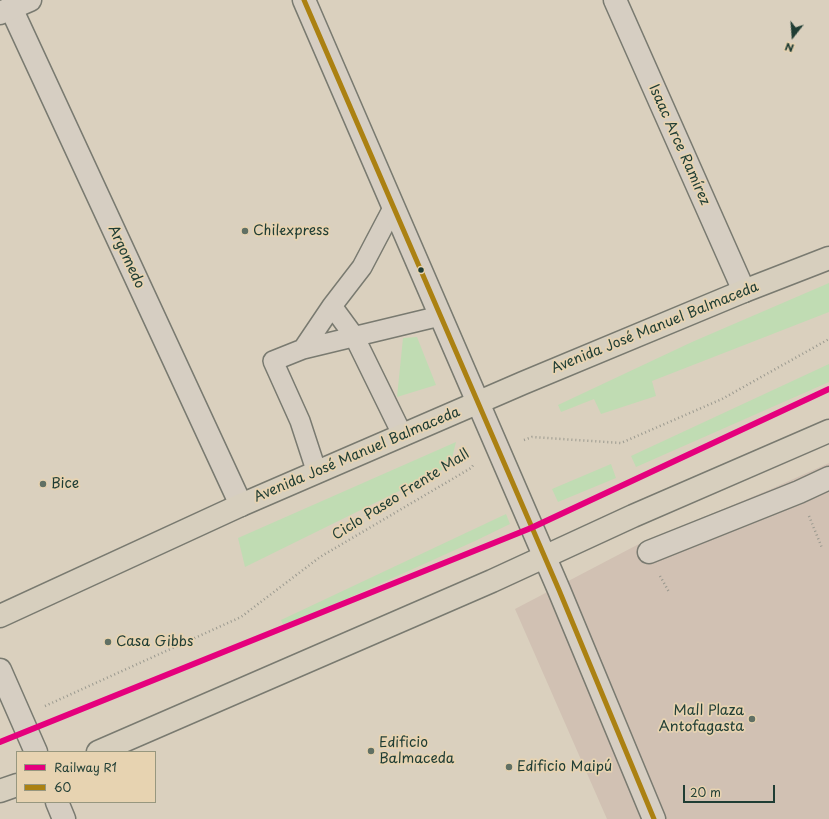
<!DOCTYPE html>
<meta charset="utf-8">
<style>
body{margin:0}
#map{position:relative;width:829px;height:819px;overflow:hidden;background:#dad0be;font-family:"Playpen Sans",sans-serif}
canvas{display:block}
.legend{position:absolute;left:16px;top:751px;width:140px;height:52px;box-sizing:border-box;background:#e7d3b1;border:1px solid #97977f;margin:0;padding:5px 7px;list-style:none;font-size:12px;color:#1f3d34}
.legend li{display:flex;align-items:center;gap:8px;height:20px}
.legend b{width:20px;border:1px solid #97977f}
.north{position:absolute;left:773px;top:16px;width:40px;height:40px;-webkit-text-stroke:3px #e7d3b1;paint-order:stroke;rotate:197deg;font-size:11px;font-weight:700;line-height:16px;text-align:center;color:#1f3d34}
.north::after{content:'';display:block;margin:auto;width:14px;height:18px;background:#1f3d34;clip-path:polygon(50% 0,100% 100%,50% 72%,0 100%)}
.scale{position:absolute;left:683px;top:785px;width:92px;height:18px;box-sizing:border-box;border:2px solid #1f3d34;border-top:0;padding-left:5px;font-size:12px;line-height:14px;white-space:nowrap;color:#1f3d34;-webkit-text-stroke:3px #e7d3b1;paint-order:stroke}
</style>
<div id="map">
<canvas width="829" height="819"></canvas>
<ul class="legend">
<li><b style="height:5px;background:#e5007d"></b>Railway R1</li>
<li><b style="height:5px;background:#ab8112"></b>60</li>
</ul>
<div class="north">N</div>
<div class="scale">20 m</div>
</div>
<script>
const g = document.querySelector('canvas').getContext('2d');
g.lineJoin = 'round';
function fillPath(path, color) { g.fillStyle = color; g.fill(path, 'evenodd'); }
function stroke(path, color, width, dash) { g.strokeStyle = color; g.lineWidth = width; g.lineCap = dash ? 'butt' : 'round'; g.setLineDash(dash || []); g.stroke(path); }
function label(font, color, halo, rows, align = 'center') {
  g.font = font + ' "Playpen Sans",sans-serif'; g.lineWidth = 3.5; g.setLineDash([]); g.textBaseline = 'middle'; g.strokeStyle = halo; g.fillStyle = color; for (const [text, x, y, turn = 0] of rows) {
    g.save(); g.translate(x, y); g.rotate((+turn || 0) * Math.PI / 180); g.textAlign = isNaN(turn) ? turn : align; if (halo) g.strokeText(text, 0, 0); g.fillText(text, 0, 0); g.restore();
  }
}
fillPath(new Path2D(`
 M829,463V819H607L515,609L637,545L771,489Z`), '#d1c1b3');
fillPath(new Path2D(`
 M829,283V312L652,381L656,396L601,414L594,399L561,412L558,405L692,342Z
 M417,337L436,385L397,397L403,338Z
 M829,364V382L636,467L631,456Z
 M456,442L450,466L245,567L238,538Z
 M611,464L616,478L558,502L552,489Z
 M506,514L510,524L475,541L284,627L281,620Z`), '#c0dcb3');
const lane = new Path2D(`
 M332,306L354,336L403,436
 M303,349L440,316
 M317,473L300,421L273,361L303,349L332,306L362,267L393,208`);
const street = new Path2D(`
 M304,0L559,590L654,819
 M615,0L744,291
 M11,8L241,505
 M649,552L799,492L829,478
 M0,670L36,752
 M57,802L64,819`);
const secondary = new Path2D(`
 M0,13L30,0`);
const highway = new Path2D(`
 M0,616L241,505L523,383L744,291L829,258
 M98,752L492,581L633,516L829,431
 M0,791L17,785`);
stroke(lane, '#797a70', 22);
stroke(street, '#797a70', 25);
stroke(secondary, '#797a70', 25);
stroke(highway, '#797a70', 25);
stroke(new Path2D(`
 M524,440L532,437L621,443L722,399L829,339
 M809,516L822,548
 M660,576L669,592
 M45,706L241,617L320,557L471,468L474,464`), '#9a998f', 2.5, [1, 3]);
stroke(lane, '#d6cec2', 19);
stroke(street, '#d6cec2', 22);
stroke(secondary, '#d6cec2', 22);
stroke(highway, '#d7cfbe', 22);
stroke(new Path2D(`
 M304,0L559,590L654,819`), '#ab8112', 5);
stroke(new Path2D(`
 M0,742L531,528L829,389`), '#e5007d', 6);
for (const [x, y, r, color] of [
 [245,231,4,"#607064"],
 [421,270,3.5,"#1f3d34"],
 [43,484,4,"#607064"],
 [108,642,4,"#607064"],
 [752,719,4,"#607064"],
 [371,751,4,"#607064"],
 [509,767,4,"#607064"]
]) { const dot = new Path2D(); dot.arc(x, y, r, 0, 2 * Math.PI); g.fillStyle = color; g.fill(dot); stroke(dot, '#e7d3b1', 1.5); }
label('14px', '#1f3d34', '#e7d3b1', [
 ["Isaac Arce Ramírez",679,145,66],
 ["Argomedo",126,257,65],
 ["Avenida José Manuel Balmaceda",655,328,-22],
 ["Avenida José Manuel Balmaceda",357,455,-23],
 ["Ciclo Paseo Frente Mall",401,495,-32]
]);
label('14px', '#1f3d34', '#e7d3b1', [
 ["Chilexpress",253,231],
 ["Bice",51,484],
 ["Casa Gibbs",116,642],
 ["Mall Plaza",744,711,"right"],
 ["Antofagasta",744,727,"right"],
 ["Edificio",379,743],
 ["Balmaceda",379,759],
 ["Edificio Maipú",517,767]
], 'left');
</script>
